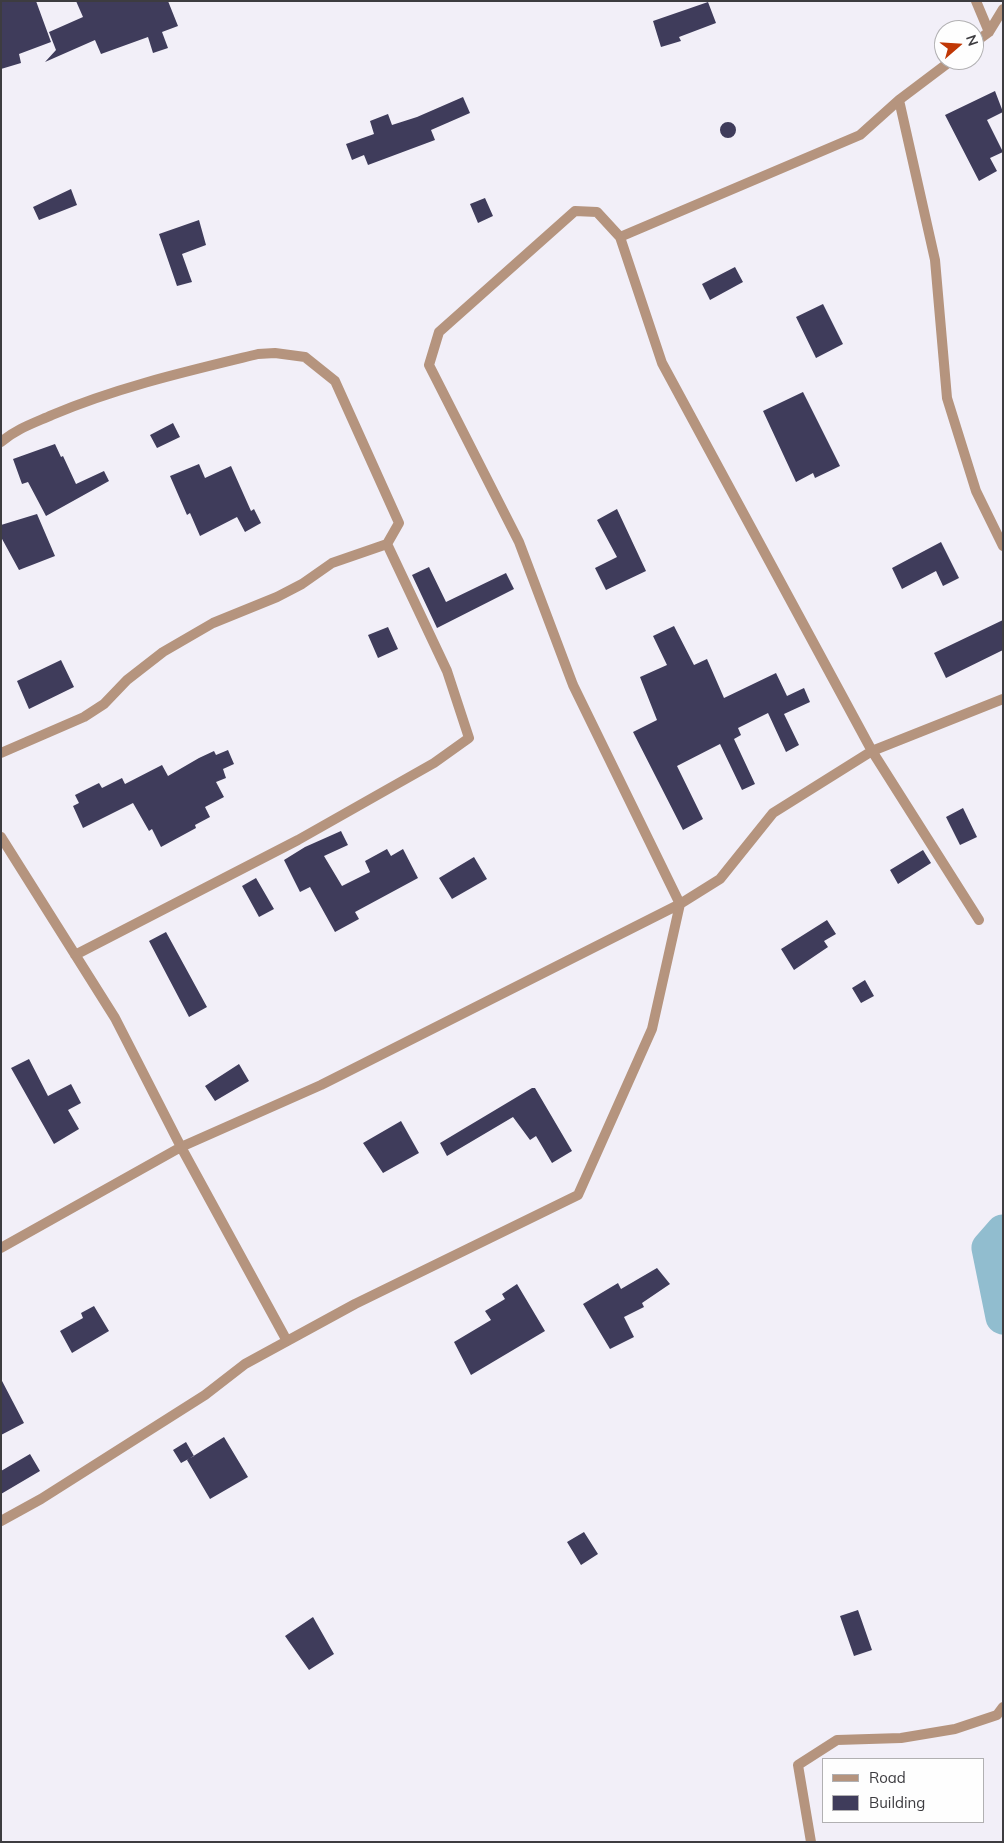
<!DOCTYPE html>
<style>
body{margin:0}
#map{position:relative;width:1004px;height:1843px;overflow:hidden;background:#f2eff8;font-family:Mulish,sans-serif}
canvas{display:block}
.frame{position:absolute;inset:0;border:2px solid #3d3c40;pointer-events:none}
.legend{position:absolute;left:822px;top:1758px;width:162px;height:65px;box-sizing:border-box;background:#fefefe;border:1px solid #b1b0b2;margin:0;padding:6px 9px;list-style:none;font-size:15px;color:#3d3c40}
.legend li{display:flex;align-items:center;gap:10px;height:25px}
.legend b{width:25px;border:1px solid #b1b0b2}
.north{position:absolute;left:934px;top:20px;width:50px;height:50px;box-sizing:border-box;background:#fefefe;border:1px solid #b1b0b2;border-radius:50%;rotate:71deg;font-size:14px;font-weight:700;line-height:20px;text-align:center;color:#3d3c40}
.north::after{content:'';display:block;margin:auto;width:18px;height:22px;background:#c03705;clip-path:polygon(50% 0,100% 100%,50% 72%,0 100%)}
</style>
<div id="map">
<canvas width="1004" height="1843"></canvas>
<div class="frame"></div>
<ul class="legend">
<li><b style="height:6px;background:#b5947e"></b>Road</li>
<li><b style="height:14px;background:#3f3c5b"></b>Building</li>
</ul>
<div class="north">N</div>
</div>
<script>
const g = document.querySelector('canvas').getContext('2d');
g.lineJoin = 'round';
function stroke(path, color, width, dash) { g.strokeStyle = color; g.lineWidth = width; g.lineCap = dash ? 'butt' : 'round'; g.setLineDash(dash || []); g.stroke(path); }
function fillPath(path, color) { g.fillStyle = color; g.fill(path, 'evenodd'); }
stroke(new Path2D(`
 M1003,1232L989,1248L1003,1317`), '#91bdcf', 35);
fillPath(new Path2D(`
 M1,1H36L51,42L19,54L21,63L1,69Z
 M76,1H168L178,26L162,32L168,48L153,53L148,37L101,54L95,40L45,62L56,50L49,32L83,17Z
 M708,2L716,23L679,37L681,41L661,47L653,21Z
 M995,91L1003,112L987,120L1003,152L990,158L997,171L979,181L945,115Z
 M463,97L470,113L431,130L435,140L368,165L364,155L352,160L346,144L374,134L370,121L388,114L392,125L417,117Z
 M720 130a8 8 0 1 1 16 0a8 8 0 1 1-16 0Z
 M71,189L77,205L39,220L33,207Z
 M485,198L493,216L478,223L470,204Z
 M199,220L206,245L182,254L192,282L177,286L159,234Z
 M735,267L743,282L710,300L702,284Z
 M823,304L843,344L816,358L796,317Z
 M803,392L840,466L815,478L813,473L796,482L763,411Z
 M173,423L180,437L157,448L150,435Z
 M55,444L61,457L63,456L76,484L104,471L109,481L46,516L28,482L22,484L13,459Z
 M199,464L205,478L231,466L251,511L254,509L261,523L245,532L237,517L200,536L190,513L187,515L170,476Z
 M617,509L646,571L606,590L595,568L617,557L597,520Z
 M37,514L55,556L19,570L1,537V525Z
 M941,542L959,578L943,586L936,571L902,589L892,568Z
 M429,567L446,602L506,573L514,589L437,628L412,575Z
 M1003,620V650L946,678L934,653Z
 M674,626L694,665L707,659L724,698L776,673L787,696L804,688L810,702L784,714L799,745L786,752L768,713L738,728L741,735L734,739L755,784L742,790L720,744L677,766L703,819L683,830L633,732L657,720L640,677L667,665L653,636Z
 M388,627L398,649L378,658L368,635Z
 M61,660L74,687L29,709L17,681Z
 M228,750L234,764L223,769L226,778L216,782L224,797L205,807L210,817L195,825L196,828L161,847L152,829L149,831L133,803L83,828L73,806L79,803L75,795L99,783L102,788L122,778L125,784L162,765L168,776L199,758L214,751L216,755Z
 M963,808L977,837L960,845L946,817Z
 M341,831L348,845L324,856L342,886L370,872L365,861L387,849L391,856L403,849L418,878L355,912L359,919L335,932L310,887L300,892L284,860L305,847Z
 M923,850L931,863L898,884L890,870Z
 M474,857L487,879L452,899L439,878Z
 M256,878L274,909L259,917L242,886Z
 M827,920L836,934L824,941L828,947L794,970L781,949Z
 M166,932L207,1007L189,1017L149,941Z
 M865,980L874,996L861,1003L852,988Z
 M29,1059L48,1096L71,1084L81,1103L68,1110L79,1129L54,1144L11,1068Z
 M239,1064L249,1081L215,1101L205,1086Z
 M532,1088H535L572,1151L552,1163L536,1136L530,1140L513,1117L447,1156L440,1143Z
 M401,1121L419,1153L383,1173L363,1143Z
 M657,1268L670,1284L642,1303L644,1307L624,1317L634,1337L610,1349L583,1304L618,1283L621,1289Z
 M517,1284L545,1331L471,1375L454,1342L491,1320L485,1311L505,1299L502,1294Z
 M94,1306L109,1331L72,1353L60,1331L83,1318L81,1313Z
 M1,1379L24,1423L1,1435Z
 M224,1437L248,1477L210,1499L187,1460Z
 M186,1442L194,1456L181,1463L173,1450Z
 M30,1454L40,1471L1,1494V1471Z
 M584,1532L598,1554L581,1565L567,1542Z
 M858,1610L872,1650L854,1656L840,1616Z
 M313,1617L334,1654L309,1670L285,1636Z`), '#3f3c5b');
stroke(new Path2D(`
 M976,1L989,32
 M974,43L989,32L1003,9
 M952,60L899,100L860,135L620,237L662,363L872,751L979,920
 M899,100L935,260L947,398L976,491L1003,546
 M1,442C16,429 34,423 52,415C118,387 188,371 258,354L275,353L305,357L335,381L399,523L387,544L332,563L302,584L277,597L213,623L163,652L127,680L104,704L84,717L1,753
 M1,837L115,1018L181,1147L287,1341
 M75,955L298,840L434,763L469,738L447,671L387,544
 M1,1248L181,1147L321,1085L680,904L573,685L519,542L429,365L439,332L575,211L597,212L620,237
 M1,1521L41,1499L205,1395L245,1364L355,1304L578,1195L652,1029L680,904L720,879L773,813L872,751L1003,699
 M811,1842L798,1765L837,1740L901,1738L955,1729L997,1715L1003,1707`), '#b5947e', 10);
</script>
